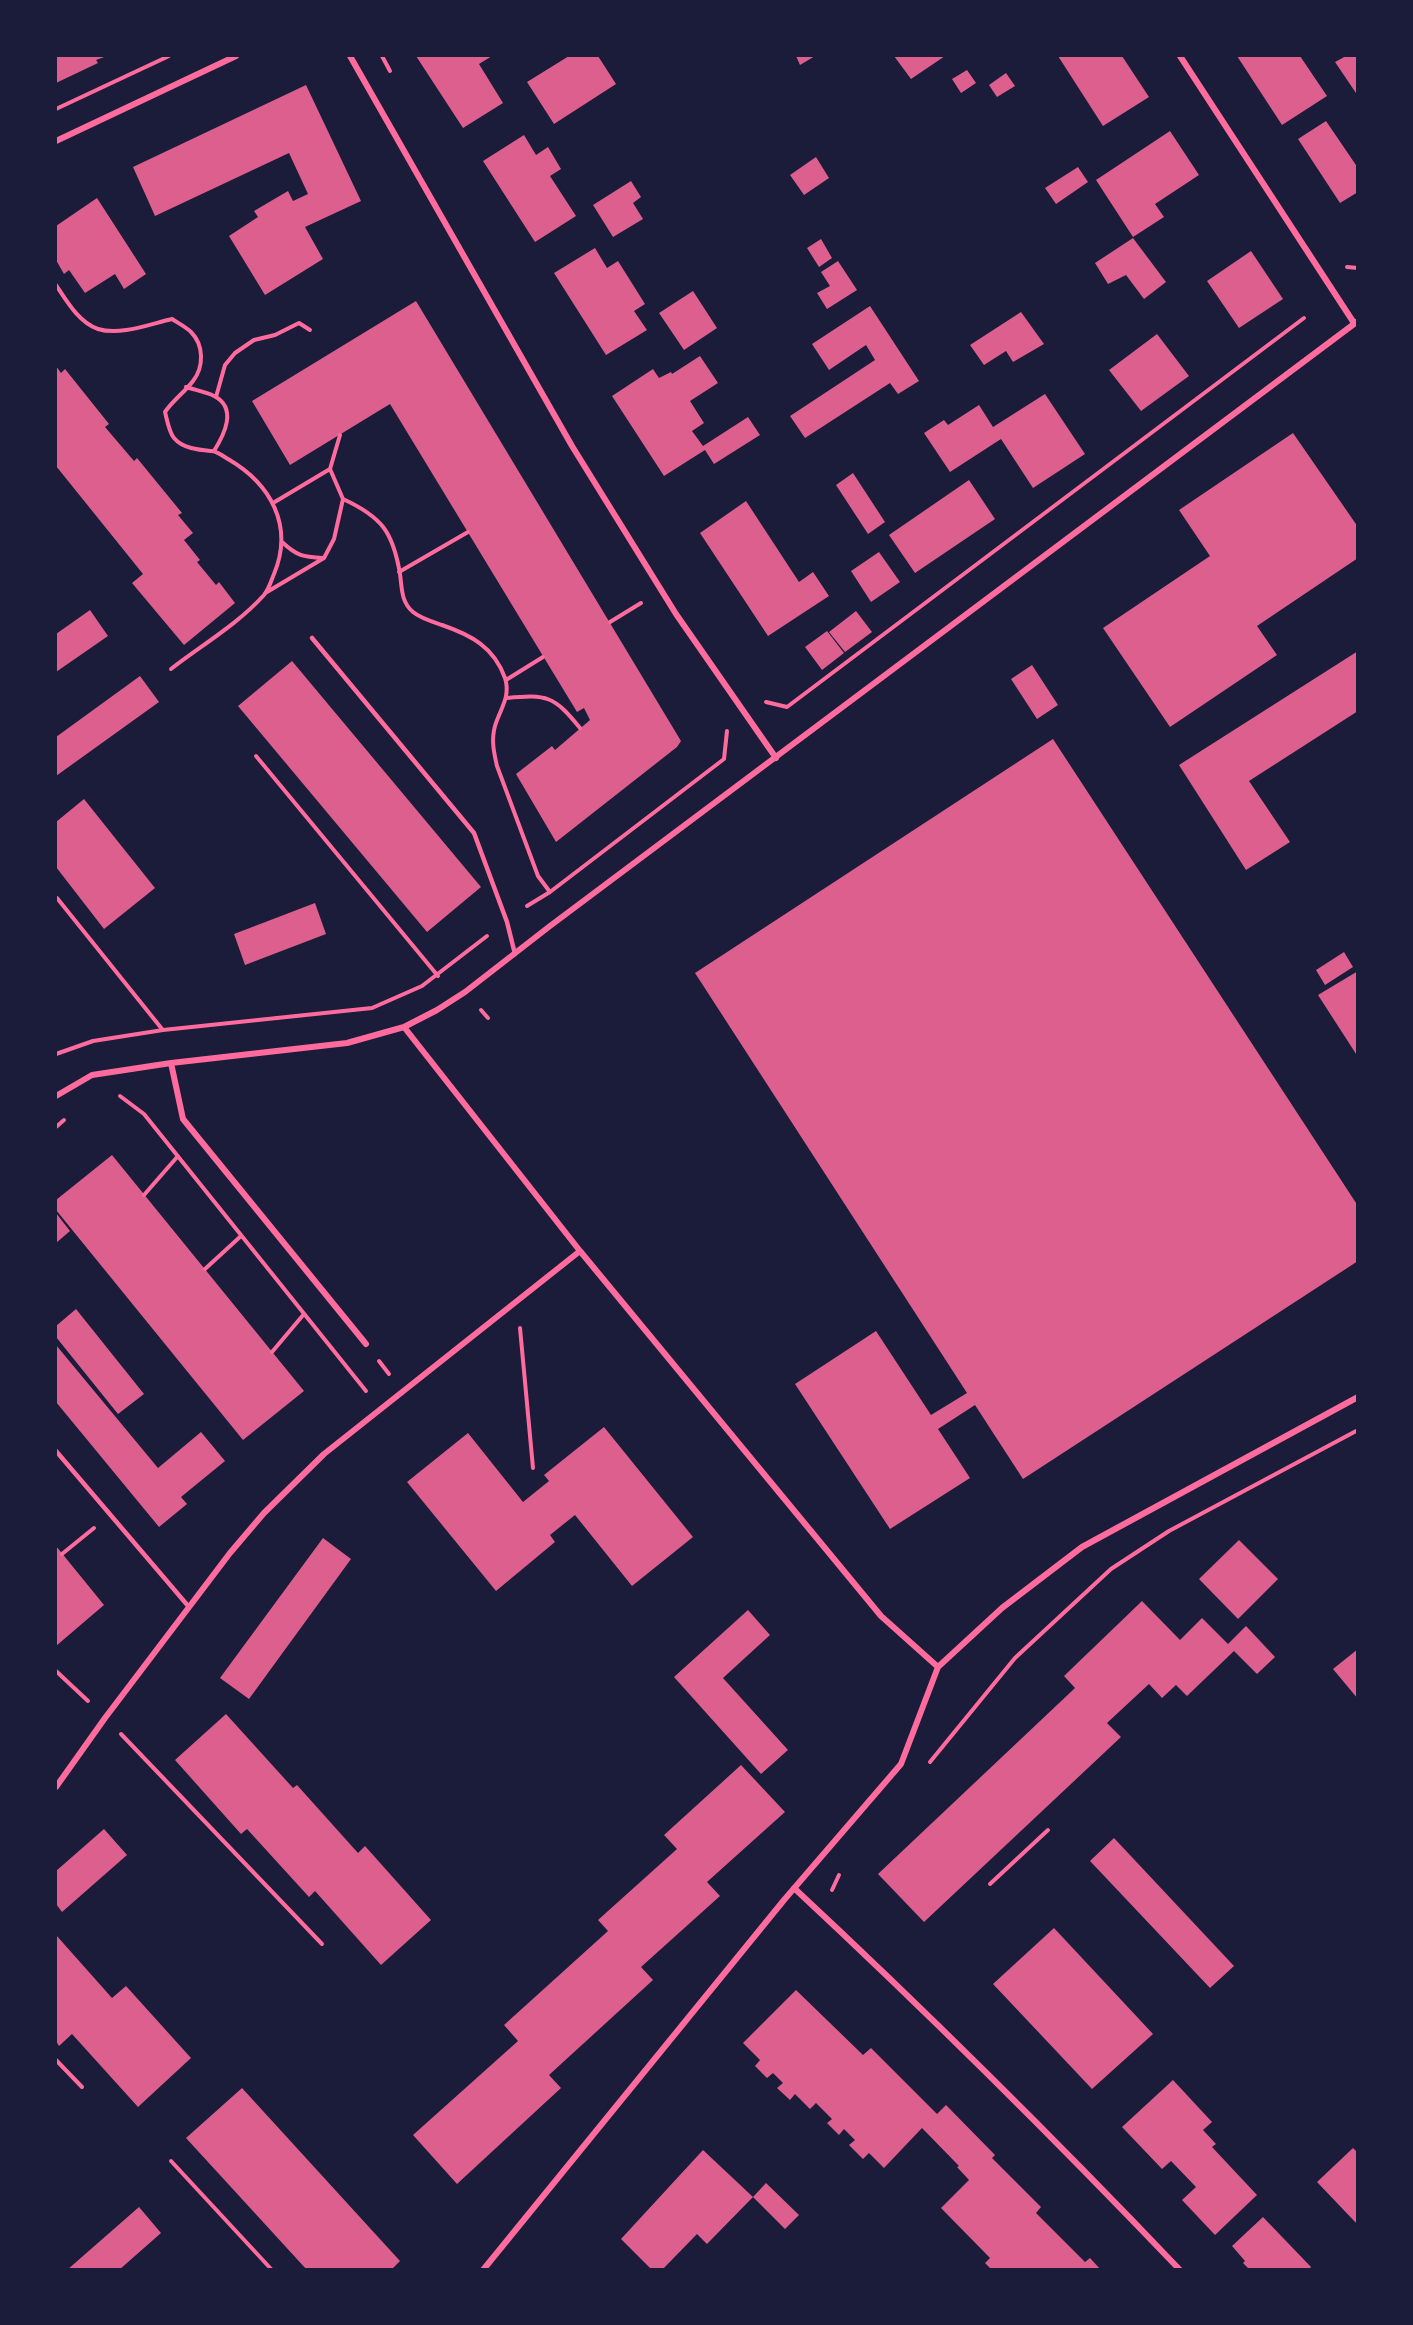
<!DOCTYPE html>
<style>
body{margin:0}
#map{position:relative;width:1413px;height:2325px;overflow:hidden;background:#1b1b3a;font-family:"Noto Serif",serif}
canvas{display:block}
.frame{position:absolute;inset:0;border:57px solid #1b1b3a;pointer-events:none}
</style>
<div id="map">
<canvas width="1413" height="2325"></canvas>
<div class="frame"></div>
</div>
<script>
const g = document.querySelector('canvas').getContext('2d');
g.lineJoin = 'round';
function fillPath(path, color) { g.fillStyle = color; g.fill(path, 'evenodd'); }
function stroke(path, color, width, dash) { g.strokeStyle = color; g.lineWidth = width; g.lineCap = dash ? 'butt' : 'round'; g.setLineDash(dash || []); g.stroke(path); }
fillPath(new Path2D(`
 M56,56H107L96,60L98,63L56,83Z
 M416,56H492L479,64L503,103L463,128Z
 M569,56H598L616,84L554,124L527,82Z
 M796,56H815L800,65Z
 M894,56H945L911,79Z
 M1058,56H1122L1149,97L1103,126Z
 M1237,56H1300L1327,96L1282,125Z
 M1346,56H1358V96L1335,62Z
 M967,70L976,83L961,93L952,79Z
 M1006,73L1015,86L997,97L989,85Z
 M306,85L361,201L305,227L323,259L265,295L229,236L258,217L254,211L288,191L293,201L308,194L289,153L155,216L133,167Z
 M1326,121L1358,168V192L1340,203L1298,139Z
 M1170,131L1199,175L1155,204L1164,217L1133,237L1096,180Z
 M524,135L536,155L548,147L561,169L550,176L576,216L535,242L483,161Z
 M816,157L829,178L804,195L790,175Z
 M1078,167L1088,182L1056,204L1045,188Z
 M631,181L641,197L633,203L643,219L613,237L593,205Z
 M97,198L146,274L124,289L115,274L85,293L69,270L64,274L56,260V226Z
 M1133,238L1166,282L1144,299L1126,275L1108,284L1095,263Z
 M821,239L832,258L819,267L807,248Z
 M595,248L607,268L618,261L645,304L634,311L647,330L606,355L554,273Z
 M1251,251L1283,299L1239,328L1207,281Z
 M838,261L857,290L827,309L817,293L830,286L821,272Z
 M693,291L717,328L684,350L659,313Z
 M416,301L681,741L677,747L556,842L516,774L552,746L555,750L590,720L584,708L577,712L390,404L290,465L252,401Z
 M870,306L919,381L898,394L890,383L805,438L790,416L875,360L866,345L829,370L812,344Z
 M1021,312L1044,344L1013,362L1006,351L984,365L970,345Z
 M1157,334L1189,376L1141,411L1109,370Z
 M700,356L718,383L690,401L704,423L692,431L703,446L748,417L760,435L714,464L705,450L664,476L612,396L653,369L659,378L671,372L672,374Z
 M56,366L61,373L65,369L109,424L105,427L134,461L137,458L182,513L178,515L193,533L184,540L200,560L197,562L216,585L219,582L235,603L184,645L132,583L143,574L56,466Z
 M1045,394L1085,454L1033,488L1001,439L950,472L924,433L944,420L948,425L979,405L993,427Z
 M1293,433L1358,527V558L1257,626L1277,655L1170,727L1103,628L1210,556L1179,510Z
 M853,473L885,522L868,534L836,485Z
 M969,480L995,519L915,573L889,535Z
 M746,501L799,582L813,572L829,596L768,636L700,533Z
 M879,552L900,582L871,602L851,571Z
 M90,610L108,636L56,672V634Z
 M856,611L872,632L845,652L829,632Z
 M827,631L844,653L822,670L805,647Z
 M1358,651V711L1249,781L1290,842L1246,870L1179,765Z
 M292,661L481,887L427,932L238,706Z
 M1032,665L1058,705L1037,719L1011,679Z
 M140,676L159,702L56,776V737Z
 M1053,739L1358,1206V1261L1023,1479L975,1405L938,1429L970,1478L890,1529L795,1384L876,1331L931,1415L967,1393L695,973Z
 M84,799L155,888L104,929L56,867V822Z
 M315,903L326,934L245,965L234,934Z
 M1344,952L1353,967L1325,985L1316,970Z
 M1358,971V1057L1318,995Z
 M112,1155L304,1391L243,1440L56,1210V1200Z
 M56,1213L70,1231L56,1243Z
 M76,1309L144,1394L118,1414L56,1337V1326Z
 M56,1345L158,1468L201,1432L225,1461L181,1497L187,1504L159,1527L56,1402Z
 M604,1427L693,1537L632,1586L575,1515L550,1535L555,1542L496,1591L407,1482L468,1433L523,1502L549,1481L544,1475Z
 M323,1538L351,1559L249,1699L220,1678Z
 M1239,1540L1278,1579L1238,1619L1199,1579Z
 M56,1546L104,1605L56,1646Z
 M1142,1601L1180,1640L1202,1618L1228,1644L1246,1626L1275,1657L1257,1674L1234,1651L1187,1696L1176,1685L1162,1698L1149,1684L1107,1723L1121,1737L924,1922L878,1874L1075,1688L1064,1676Z
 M748,1610L770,1635L723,1678L788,1750L761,1774L674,1677Z
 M1358,1649V1699L1333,1669Z
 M226,1714L293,1788L297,1785L358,1853L365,1846L431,1920L381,1965L315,1891L309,1897L247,1829L241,1834L175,1760Z
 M741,1765L785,1812L707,1882L720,1896L641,1967L653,1980L549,2075L561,2088L457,2184L413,2135L518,2041L504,2025L608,1931L598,1920L677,1849L664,1835Z
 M104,1829L127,1855L62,1912L56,1904V1871Z
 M1114,1838L1234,1966L1210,1988L1090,1861Z
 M1054,1928L1153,2034L1092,2089L993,1984Z
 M56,1935L112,1998L126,1986L191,2058L138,2107L72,2034L59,2046L56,2041Z
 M796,1990L863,2055L871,2048L937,2114L946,2105L995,2155L992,2158L1041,2207L1036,2213L1085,2262L1090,2258L1101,2270H992L985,2263L990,2258L941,2208L969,2180L957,2167L959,2166L922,2128L884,2168L869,2153L863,2159L849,2145L855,2140L844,2129L839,2135L827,2123L832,2119L816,2103L810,2109L795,2094L790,2100L777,2088L783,2083L773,2073L767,2078L755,2066L760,2060L743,2043Z
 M1173,2080L1212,2122L1203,2130L1216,2144L1212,2147L1257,2195L1215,2235L1182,2200L1196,2187L1171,2161L1162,2169L1122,2127Z
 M242,2088L400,2261L391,2270H307L186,2138Z
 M1353,2148L1358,2153V2225L1317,2182Z
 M703,2150L753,2197L707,2244L697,2234L662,2270H652L621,2239Z
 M766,2183L799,2215L785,2229L753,2197Z
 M139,2207L161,2233L119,2270H67Z
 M1263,2217L1311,2267L1309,2270H1250L1243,2263L1245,2261L1232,2246Z`), '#dd5f8e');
stroke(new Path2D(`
 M382,56L390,71
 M56,109L169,56
 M1347,267L1358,268
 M56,285C66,300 79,323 98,329C120,336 150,324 172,319C178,323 186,327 191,332C204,345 204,367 193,381C185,392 174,399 165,412C167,420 169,432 174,438C183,449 200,450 212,451C218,452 223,456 228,459C271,484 294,526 274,574C271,581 269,589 264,595C238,624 202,645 171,669
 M186,387C195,390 206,392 214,396C238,408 224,435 214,451
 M216,397L225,365L235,353L254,340L275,335L299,323L310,330
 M343,499C382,517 393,532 400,574C402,588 401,602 413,612C420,618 433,622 442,625C471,635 494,647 505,678C511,697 500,709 495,726C491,740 494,753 497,766L538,876L550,892
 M273,503L330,469
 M282,542C297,556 303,557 323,558
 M399,572L468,532
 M267,592L324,558L334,539L343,499L330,469L340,435
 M610,622L641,603
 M506,680L543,657
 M507,698C547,694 554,696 580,728
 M766,702L787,707L1304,318
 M256,756L438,976
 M57,898L162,1029
 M527,906L550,892L724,759L727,731
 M481,1010L488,1018
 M56,1054L93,1041L163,1030L372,1008L422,986L487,936
 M120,1096L144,1114L366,1391
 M56,1127L64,1120
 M144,1195L178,1156
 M205,1269L241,1236
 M520,1328L533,1468
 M272,1352L304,1314
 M379,1361L389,1374
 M62,1554L94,1528
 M56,1671L88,1701
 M121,1734L322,1944
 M930,1762L1015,1658L1111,1569L1169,1531L1358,1430
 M990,1884L1048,1830
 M832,1890L839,1875
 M56,2060L82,2087
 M171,2161L272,2270`), '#ff6b9d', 4);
stroke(new Path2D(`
 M312,638L474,833L507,922L515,954
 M56,1451L189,1607`), '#ff6b9d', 4.5);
stroke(new Path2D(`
 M350,56L572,446L676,614L776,758
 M1180,56L1354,323
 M56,141L236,56
 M404,1027L580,1251L881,1616L938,1667
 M171,1063L183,1119L366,1344
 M56,1096L92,1075L171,1063L347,1043L404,1027L437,1010L465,992L550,926L1358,321
 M56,1787L105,1718L230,1553L264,1513L324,1454L580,1251
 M794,1888C926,2011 1055,2139 1180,2270
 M483,2270L784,1900L901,1764L938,1667L1002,1608L1082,1547L1358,1397`), '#ff6b9d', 6);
</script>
